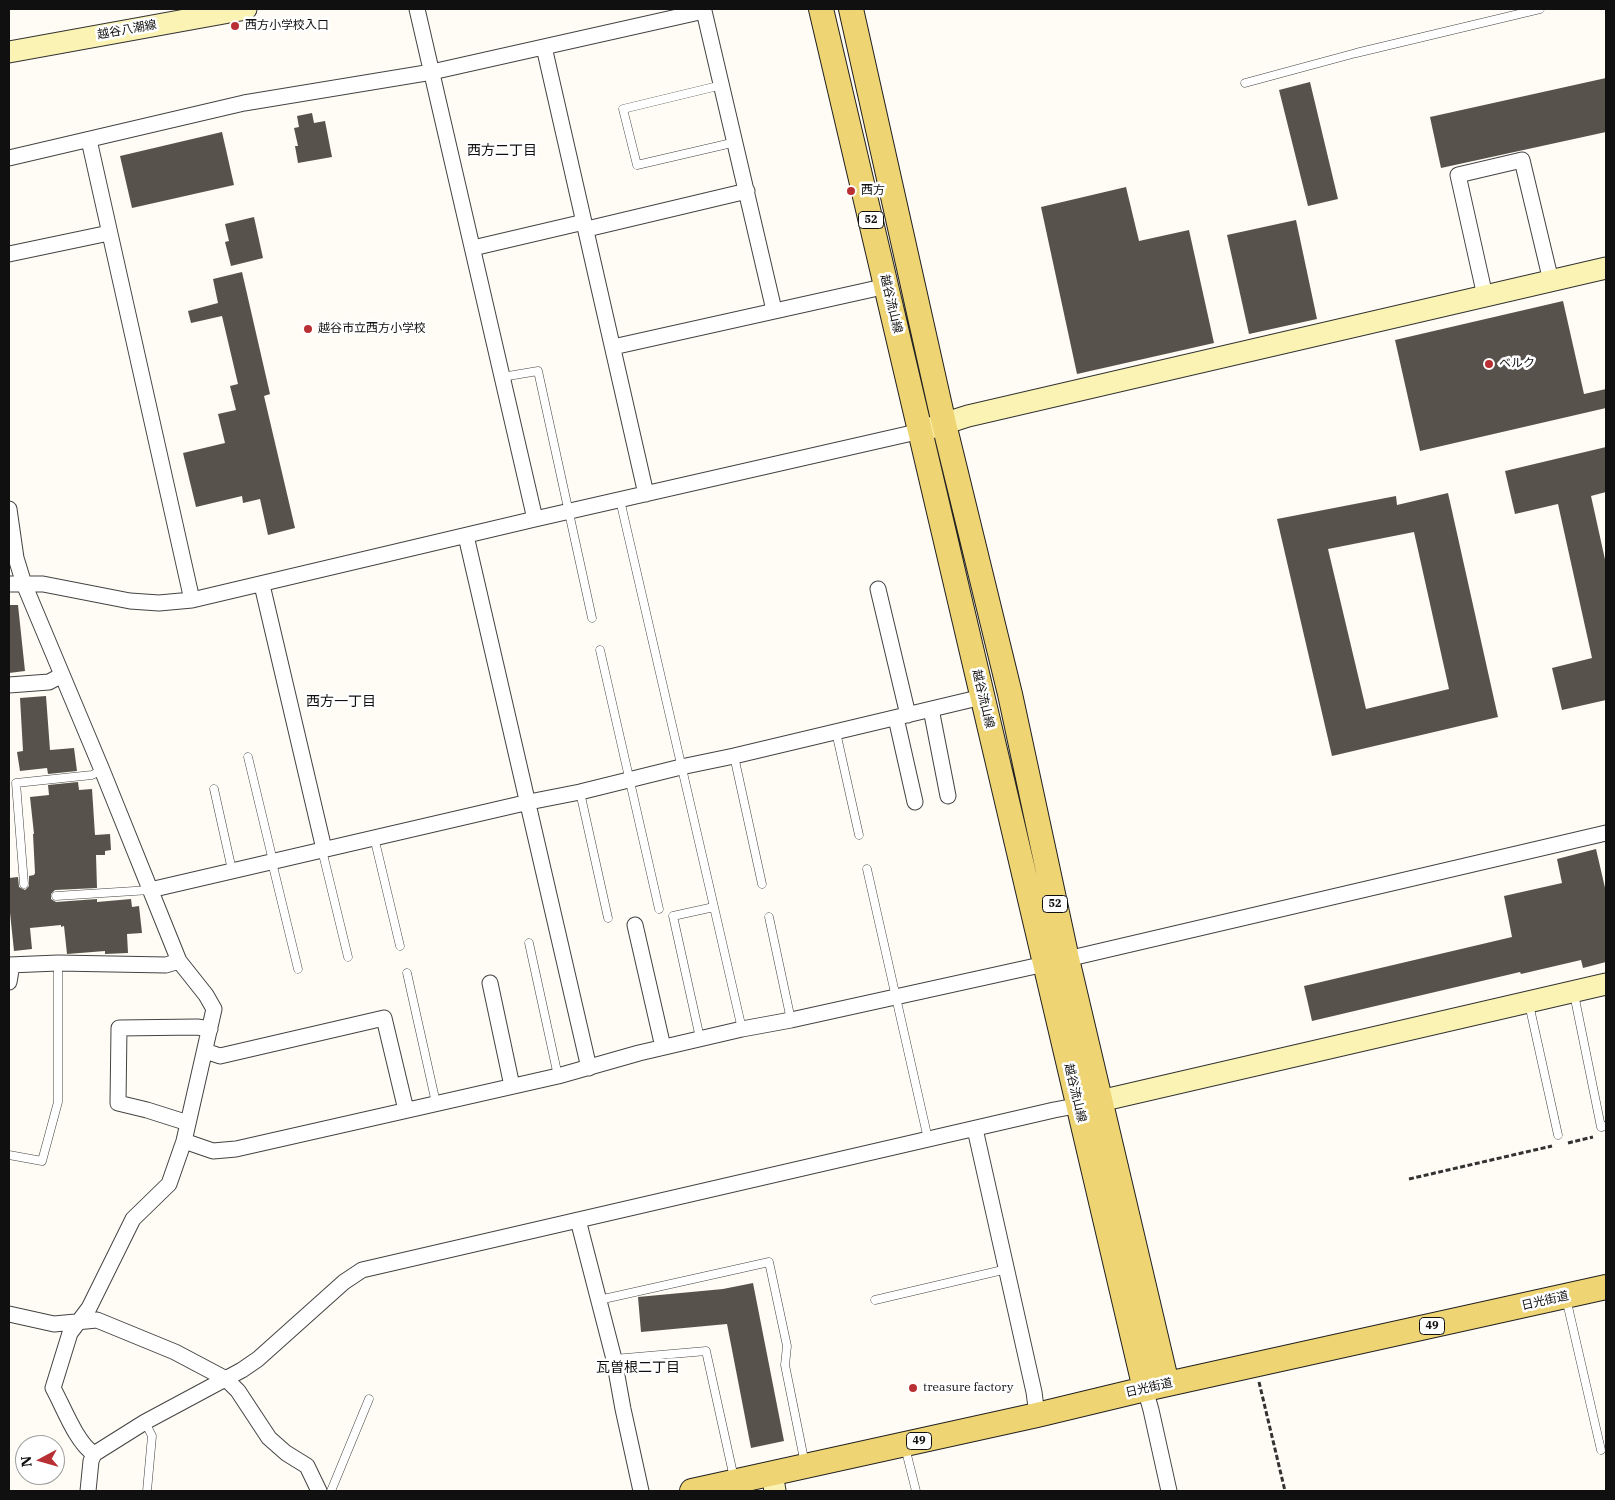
<!DOCTYPE html>
<meta charset="utf-8">
<style>
body{margin:0}
#map{position:relative;width:1615px;height:1500px;overflow:hidden;background:#fefcf4;font-family:"IBM Plex Serif",serif}
canvas{display:block}
.frame{position:absolute;inset:0;border:10px solid #101010;pointer-events:none}
.north{position:absolute;left:15px;top:1435px;width:50px;height:50px;box-sizing:border-box;background:#fff;border:1px solid #9f9f9f;border-radius:50%;rotate:264deg;font-size:14px;font-weight:700;line-height:20px;text-align:center;color:#101010}
.north::after{content:'';display:block;margin:auto;width:18px;height:22px;background:#b83033;clip-path:polygon(50% 0,100% 100%,50% 72%,0 100%)}
</style>
<div id="map">
<canvas width="1615" height="1500"></canvas>
<div class="frame"></div>
<div class="north">N</div>
</div>
<script>
const g = document.querySelector('canvas').getContext('2d');
g.lineJoin = 'round';
function fillPath(path, color) { g.fillStyle = color; g.fill(path, 'evenodd'); }
function stroke(path, color, width, dash) { g.strokeStyle = color; g.lineWidth = width; g.lineCap = dash ? 'butt' : 'round'; g.setLineDash(dash || []); g.stroke(path); }
function label(font, color, halo, rows, align = 'center') {
  g.font = font + ' "IBM Plex Serif","Noto Sans JP",serif'; g.lineWidth = 5; g.setLineDash([]); g.textBaseline = 'middle'; g.strokeStyle = halo; g.fillStyle = color; for (const [text, x, y, turn = 0] of rows) {
    g.save(); g.translate(x, y); g.rotate((+turn || 0) * Math.PI / 180); g.textAlign = isNaN(turn) ? turn : align; if (halo) g.strokeText(text, 0, 0); g.fillText(text, 0, 0); g.restore();
  }
}
fillPath(new Path2D(`
 M1606,78V132L1441,168L1430,117Z
 M1310,82L1338,199L1308,206L1279,90Z
 M312,113L314,123L325,121L332,157L298,163L295,146H298L294,128L299,127L297,116Z
 M222,132L234,185L132,208L120,156Z
 M1126,187L1139,241L1189,230L1214,343L1077,374L1041,207Z
 M254,217L263,258L231,266L225,242L229,241L225,224Z
 M1296,220L1317,319L1249,334L1227,235Z
 M242,272L270,394L264,396L295,528L268,535L260,499L243,503L242,496L196,507L183,453L225,443L218,414L236,410L230,386L238,384L222,316L191,323L188,311L218,303L213,279Z
 M1563,301L1584,394L1606,389V408L1420,451L1395,340Z
 M1606,447V492L1591,496L1606,564V700L1562,710L1552,668L1592,658L1558,504L1515,514L1505,471Z
 M1448,493L1498,717L1332,756L1277,519L1396,496L1397,505ZM1414,532L1449,689L1366,709L1328,549Z
 M9,605H18L25,671L9,673Z
 M46,696L50,750L74,748L77,771L48,774L47,768L20,771L17,752L23,751L20,698Z
 M78,782L79,790L92,789L95,835L110,834L111,850L105,851V855H96L97,888L55,890L51,894V899L56,902L97,899V902L131,899L132,907L139,906L142,933L127,934L128,953L105,954V951L67,954L64,926L61,927V925L30,928L32,949L14,951L9,903V878L18,877L19,887L25,890L29,886V876L34,875L35,873L33,834H34L30,797L49,795L48,785Z
 M1596,849L1606,892V962L1583,968L1581,960L1521,974L1520,972L1312,1021L1304,986L1512,937L1504,896L1562,883L1557,859Z
 M753,1283L784,1441L751,1448L727,1324L641,1332L638,1297L723,1289Z`), '#58524d');
const lane = new Path2D(`
 M1245,83L1356,53L1540,9
 M722,85L623,109L637,165L736,142
 M502,377L538,371L592,618
 M620,500L714,907
 M600,650L659,909
 M836,732L859,835
 M734,756L762,884
 M248,757L273,861
 M214,789L232,870
 M580,792L608,918
 M374,837L400,946
 M322,850L348,957
 M272,862L298,969
 M867,869L928,1139
 M24,884L16,783L92,775L102,770
 M56,896L150,890
 M769,917L791,1020
 M529,943L558,1076
 M407,973L436,1103
 M1574,994L1601,1127L1606,1126
 M1529,1004L1558,1135
 M700,1038L673,916L714,907L742,1029
 M9,1155L42,1161L58,1102V963
 M1566,1298L1601,1450
 M599,1300L769,1262L787,1346L785,1365L805,1464
 M875,1300L1007,1269
 M614,1359L706,1351L734,1478
 M145,1422L152,1436L147,1491
 M905,1447L916,1491
 M331,1491L369,1399`);
const street = new Path2D(`
 M417,9L535,519
 M544,47L646,494
 M89,140L192,600
 M9,158L244,103L432,72L704,11L774,310
 M587,229L747,191
 M473,248L584,222
 M9,254L109,233
 M1485,296L1458,175L1522,160L1551,281
 M613,347L887,286
 M9,509L16,558L24,584L102,770L179,961L206,995L214,1009L184,1141L169,1184L133,1219L89,1308L70,1333L53,1388C64,1408 76,1442 94,1454
 M466,536L589,1068
 M9,584H43L130,601L159,603L192,600L535,519L921,431
 M262,585L324,849
 M878,589L908,715
 M9,685L49,682L62,675
 M931,709L948,796
 M896,718L915,802
 M150,890L529,802L580,792L681,767L734,756L982,697
 M635,925L663,1047
 M1067,959L1606,833
 M9,965L58,963L166,965L179,961
 M9,982L12,965
 M490,983L512,1086
 M205,1051L220,1056L384,1018L406,1110
 M188,1123L147,1110L118,1103L119,1028L197,1027L210,1029
 M975,1129L1034,1392L1037,1415
 M184,1141L213,1151L236,1149L558,1076L639,1053L742,1029L791,1020L1045,964
 M578,1220L614,1359L623,1409L641,1491
 M9,1314L54,1324L97,1320L175,1352L226,1379L238,1391L269,1438L286,1453L307,1466L319,1491
 M1145,1389L1151,1410L1169,1491
 M88,1491L91,1461L94,1454L145,1422L242,1370L258,1359L344,1282L362,1270L1054,1110L1086,1104`);
const secondary = new Path2D(`
 M9,52L246,9
 M921,431L968,416L1606,268
 M1100,1101L1606,984
 M772,1473L775,1491`);
const primary = new Path2D(`
 M821,9L1145,1389
 M851,9L944,424L1010,694L1067,959L1167,1384
 M692,1491L1037,1415L1145,1389L1606,1287`);
stroke(lane, '#434343', 9);
stroke(street, '#434343', 17);
stroke(secondary, '#323232', 23);
stroke(primary, '#212121', 26);
stroke(new Path2D(`
 M1568,1143L1593,1137
 M1409,1179L1552,1146
 M1259,1382L1285,1491`), '#323232', 3, [5, 2.5]);
stroke(lane, '#fff', 8);
stroke(street, '#fff', 15);
stroke(secondary, '#faf3b3', 21);
stroke(primary, '#efd473', 24);
for (const [x, y, r, color] of [
 [235,26,5,"#b83033"],
 [851,191,5,"#b83033"],
 [308,329,5,"#b83033"],
 [1489,364,5,"#b83033"],
 [913,1388,5,"#b83033"]
]) { const dot = new Path2D(); dot.arc(x, y, r, 0, 2 * Math.PI); g.fillStyle = color; g.fill(dot); stroke(dot, '#fff', 2); }
for (const [x, y, w] of [
 [871,220,25],
 [1055,904,25],
 [1432,1326,25],
 [919,1441,25]
]) { const box = new Path2D(); box.roundRect(x - w / 2, y - 8.5, w, 17, 4); g.fillStyle = '#fff'; g.fill(box); stroke(box, '#101010', 1); }
label('bold 11px', '#101010', null, [
 ["52",871,220],
 ["52",1055,904],
 ["49",1432,1326],
 ["49",919,1441]
]);
label('12px', '#101010', '#fff', [
 ["西方小学校入口",245,26],
 ["西方",861,191],
 ["越谷市立西方小学校",318,329],
 ["ベルク",1499,364],
 ["treasure factory",923,1388]
], 'left');
label('12px', '#101010', '#fff', [
 ["越谷八潮線",127,30,-10],
 ["越谷流山線",891,304,77],
 ["越谷流山線",983,699,77],
 ["越谷流山線",1075,1093,77],
 ["日光街道",1545,1301,-13],
 ["日光街道",1149,1388,-13]
]);
label('14px', '#101010', '#fff', [
 ["西方二丁目",502,151],
 ["西方一丁目",341,702],
 ["瓦曽根二丁目",638,1368]
]);
</script>
